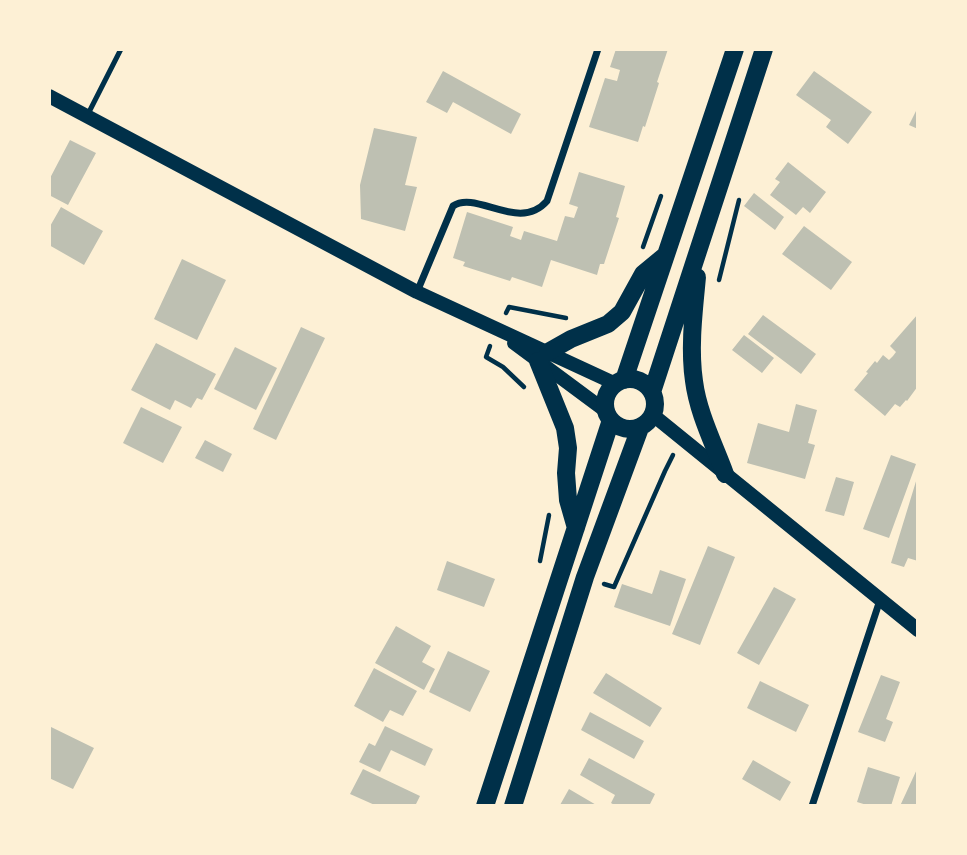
<!DOCTYPE html>
<style>
body{margin:0}
#map{position:relative;width:967px;height:855px;overflow:hidden;background:#fdf0d5;font-family:Merriweather,serif}
canvas{display:block}
.frame{position:absolute;inset:0;border:51px solid #fdf0d5;pointer-events:none}
</style>
<div id="map">
<canvas width="967" height="855"></canvas>
<div class="frame"></div>
</div>
<script>
const g = document.querySelector('canvas').getContext('2d');
g.lineJoin = 'round';
function fillPath(path, color) { g.fillStyle = color; g.fill(path, 'evenodd'); }
function stroke(path, color, width, dash) { g.strokeStyle = color; g.lineWidth = width; g.lineCap = dash ? 'butt' : 'round'; g.setLineDash(dash || []); g.stroke(path); }
fillPath(new Path2D(`
 M616,49H668L657,82L659,83L645,127L643,126L638,142L589,127L605,78L617,81L620,70L610,67Z
 M443,71L521,114L511,134L453,102L447,113L426,102Z
 M814,71L872,112L848,144L826,127L831,120L796,95Z
 M918,107V129L909,125Z
 M374,128L417,137L405,185L417,187L405,231L361,219L360,185Z
 M70,140L96,153L68,205L49,195V180Z
 M788,162L826,192L810,213L803,207L796,215L770,195L780,182L775,179Z
 M579,172L625,186L616,217L619,218L604,264H600L597,275L551,260L542,287L512,277L510,281L463,266L465,262L453,258L467,212L513,227L510,236L521,240L524,231L557,241L565,216L574,218L578,207L569,204Z
 M754,193L784,217L775,230L744,206Z
 M61,207L103,231L84,265L49,245V228Z
 M804,226L852,262L831,290L782,254Z
 M182,259L226,280L197,340L154,319Z
 M918,314V386L907,401L906,400L900,407L895,404L885,416L854,390L868,373L866,372L875,361L877,363L883,355L889,360L893,356L896,352L890,346Z
 M763,315L816,354L801,374L748,334Z
 M301,327L325,338L276,440L253,429Z
 M744,335L774,358L762,373L732,350Z
 M156,343L216,374L202,400L197,398L191,408L175,400L170,410L131,390Z
 M235,347L277,368L256,410L214,389Z
 M796,404L817,410L808,443L815,445L805,479L747,463L758,423L789,432Z
 M141,407L182,427L163,463L123,443Z
 M205,440L232,454L223,472L195,458Z
 M891,455L916,464L889,538L863,529Z
 M836,477L854,482L844,516L825,511Z
 M917,478L918,561L908,558L904,567L891,563Z
 M708,546L735,557L700,645L672,634Z
 M447,561L495,579L484,607L437,590Z
 M660,570L686,579L670,626L614,607L622,584L652,594Z
 M774,587L796,599L759,665L737,653Z
 M396,626L431,646L422,662L435,669L424,690L375,663Z
 M448,651L490,671L470,712L429,692Z
 M374,668L417,691L403,716L390,710L383,722L354,706Z
 M606,673L662,708L650,727L593,693Z
 M881,675L900,682L886,719L893,722L885,742L858,732Z
 M760,681L809,705L796,732L747,708Z
 M590,712L644,741L634,759L581,730Z
 M49,726L94,748L73,789L49,778Z
 M385,726L433,749L425,766L391,750L380,772L359,762L369,743L375,746Z
 M589,758L655,794L649,806H616L611,803L615,795L580,775Z
 M753,760L791,782L780,801L742,779Z
 M868,767L900,777L891,806H870L857,802Z
 M918,767V806H900Z
 M363,769L420,796L415,806H377L350,794Z
 M569,789L598,806H562L560,805Z`), '#bec0b2');
stroke(new Path2D(`
 M643,247L661,196
 M719,280L739,200
 M506,313L509,307L566,318
 M490,346L486,357L503,367L524,387
 M540,561L549,515
 M604,584L614,587L665,471L673,455`), '#003049', 4.5);
stroke(new Path2D(`
 M87,116L121,49`), '#003049', 5);
stroke(new Path2D(`
 M417,292L453,206C477,190 519,233 547,201L598,49
 M812,806L880,600`), '#003049', 7);
stroke(new Path2D(`
 M49,96L417,292L616,384
 M514,343L607,412
 M653,415L918,630`), '#003049', 14);
stroke(new Path2D(`
 M697,277C694,309 689,348 694,381C698,413 714,444 725,474
 M548,352L571,339L608,324L622,312L643,274L666,255
 M538,361L565,428L568,448L566,473L568,500L576,528
 M605 404a25 25 0 1 1 50 0a25 25 0 1 1-50 0Z
 M624,380L735,49
 M652,392L764,49
 M485,806L611,420
 M513,806L585,577L640,428`), '#003049', 18);
</script>
